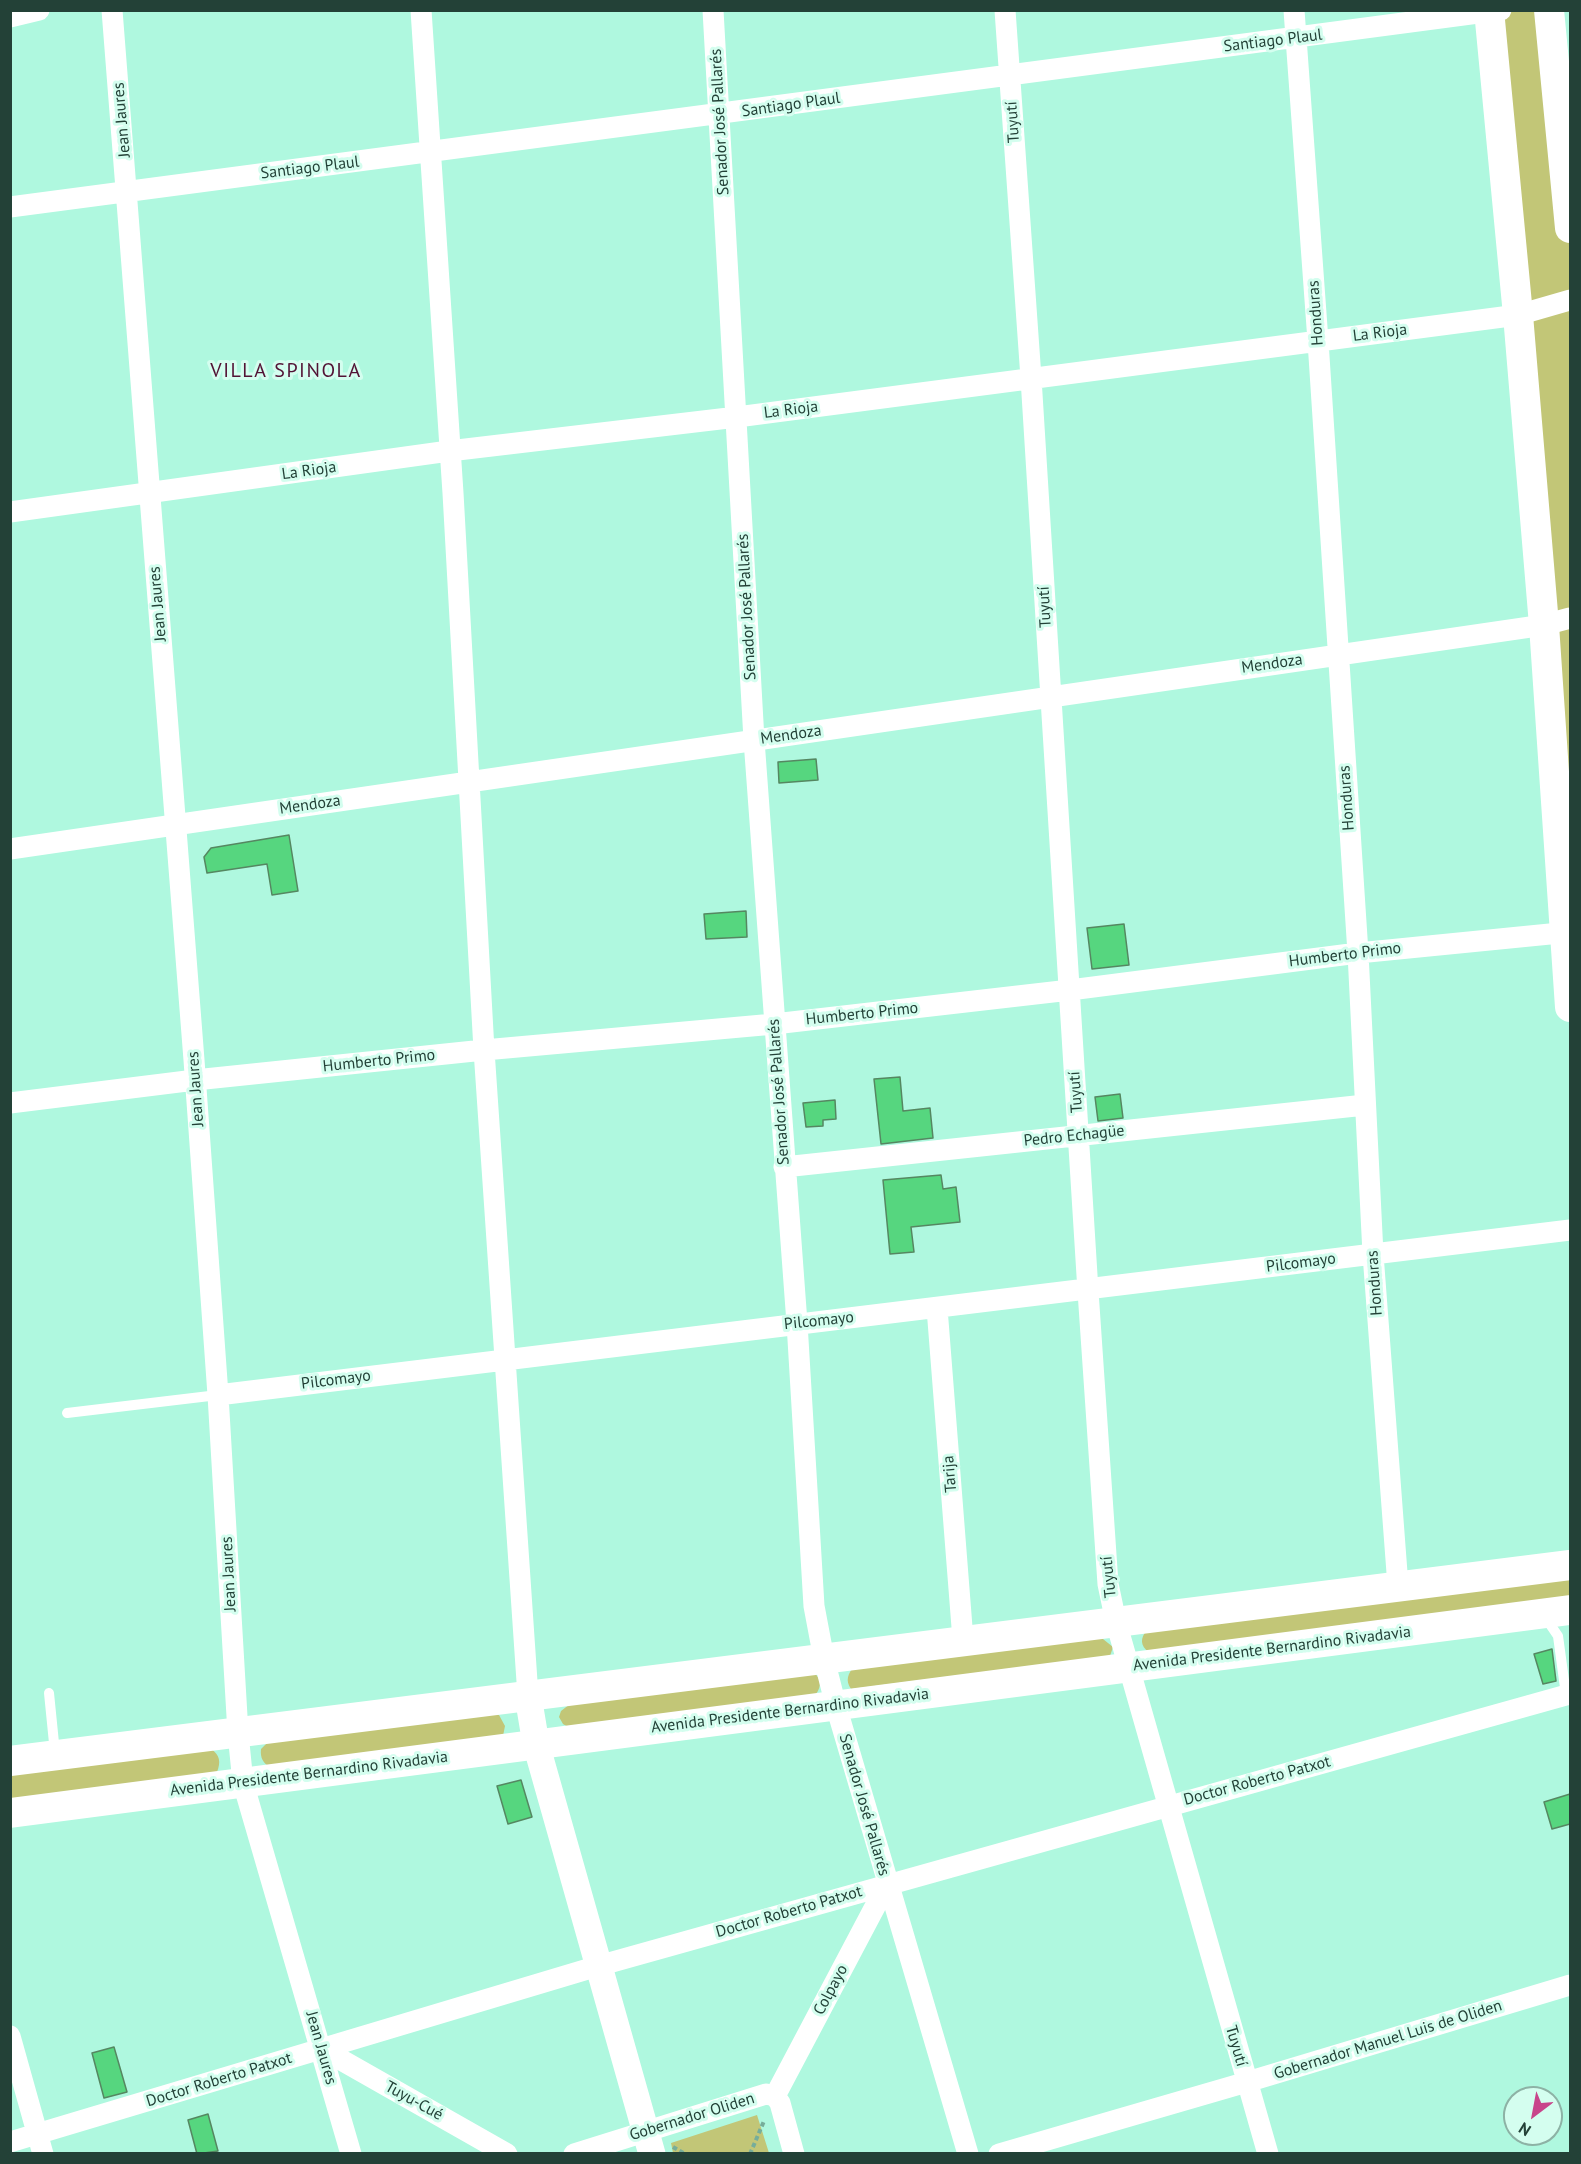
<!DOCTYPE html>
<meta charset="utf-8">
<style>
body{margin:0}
#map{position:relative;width:1581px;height:2164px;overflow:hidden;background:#aff8df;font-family:"PT Sans",sans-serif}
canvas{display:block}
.frame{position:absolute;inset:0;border:12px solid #234137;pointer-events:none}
.north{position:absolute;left:1503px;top:2086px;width:60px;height:60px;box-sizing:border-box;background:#d4feef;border:2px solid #8db2a5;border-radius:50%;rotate:212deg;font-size:16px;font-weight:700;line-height:24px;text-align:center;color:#234137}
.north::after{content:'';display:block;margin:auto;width:21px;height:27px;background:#c8458b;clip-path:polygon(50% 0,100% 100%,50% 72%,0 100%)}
</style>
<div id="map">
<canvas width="1581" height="2164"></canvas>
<div class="frame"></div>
<div class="north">N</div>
</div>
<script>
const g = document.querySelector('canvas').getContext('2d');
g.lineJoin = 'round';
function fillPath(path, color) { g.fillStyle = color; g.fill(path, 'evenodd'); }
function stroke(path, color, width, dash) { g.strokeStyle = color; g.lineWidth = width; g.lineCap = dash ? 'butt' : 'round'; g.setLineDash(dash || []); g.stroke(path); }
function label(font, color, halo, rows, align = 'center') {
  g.font = font + ' "PT Sans",sans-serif'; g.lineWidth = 6; g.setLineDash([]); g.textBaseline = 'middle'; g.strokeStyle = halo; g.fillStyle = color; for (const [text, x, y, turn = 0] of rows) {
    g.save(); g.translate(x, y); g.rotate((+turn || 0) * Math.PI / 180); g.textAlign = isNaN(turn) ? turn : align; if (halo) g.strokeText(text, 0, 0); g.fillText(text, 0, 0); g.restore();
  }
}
fillPath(new Path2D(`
 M1489,11H1549L1570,228V1007Z
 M1570,1575V1597L1149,1652C1140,1646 1140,1638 1147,1630Z
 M1098,1635L1113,1647L1110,1656L851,1689C845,1680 848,1674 854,1666Z
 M813,1672C821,1678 822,1686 816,1694L568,1727L563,1724L559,1717L561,1711L570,1704Z
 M493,1713L499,1715L505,1726L503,1736L271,1768C263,1763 260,1758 261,1749L268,1742Z
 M211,1749C220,1755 221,1762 217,1772L11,1804L10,1774Z
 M757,2115L769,2153H673L671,2143Z`), '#c2c677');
const building = new Path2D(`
 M816,759L818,780L779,783L778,762Z
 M289,835L298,891L272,895L267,864L207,873L204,857L211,848Z
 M746,911L747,937L706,939L704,914Z
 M1124,924L1129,965L1092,969L1087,928Z
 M900,1077L903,1111L930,1108L933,1138L881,1144L874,1079Z
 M1120,1094L1123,1118L1098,1121L1095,1097Z
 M835,1100L836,1119L823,1120V1126L806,1127L803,1103Z
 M941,1175L943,1189L956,1187L960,1222L911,1227L914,1252L890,1254L883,1180Z
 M1552,1649L1556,1681L1543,1684L1534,1654Z
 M521,1780L532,1817L508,1824L497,1786Z
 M1570,1794V1824L1552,1829L1544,1802Z
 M114,2047L127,2092L104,2098L92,2053Z
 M208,2114L218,2151L197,2154L188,2120Z`);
fillPath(building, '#56d67f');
stroke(building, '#558761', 1.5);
stroke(new Path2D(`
 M673,2147L685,2154
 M750,2154L764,2121`), '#76ad9a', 4, [4.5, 3]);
stroke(new Path2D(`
 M67,1413L218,1395
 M1545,1617L1558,1636L1566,1695
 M49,1693L55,1753`), '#fff', 10);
stroke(new Path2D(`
 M112,10L194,1060L218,1395L238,1733L243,1783L351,2154
 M421,10L453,493L484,1050L528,1696
 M713,10L754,740L797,1323L814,1606L824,1659L836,1706L968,2154
 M1005,10L1031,378L1088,1291L1108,1584L1116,1622L1268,2154
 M1294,10L1318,341L1358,953L1373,1254L1398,1586
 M10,17L39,10
 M10,207L1501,10
 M10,512L449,451L737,417L1518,315L1570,300
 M10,849L1544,625L1570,618
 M10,1103L195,1080L484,1050L774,1024L1070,990L1358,953L1570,932
 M784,1167L1365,1105
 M937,1308L963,1640
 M218,1395L1570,1230
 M10,2036L43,2154
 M322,2049L507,2154
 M775,2096L887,1884
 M775,2096L780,2103L794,2154
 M10,2142L598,1966L1570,1694
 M574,2154L766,2094L775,2096
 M999,2154L1247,2082L1570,1985`), '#fff', 21);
stroke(new Path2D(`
 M528,1696L536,1744L652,2154`), '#fff', 27);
stroke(new Path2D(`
 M1489,10L1518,315L1544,625L1570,1007
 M1549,10L1570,228
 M10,1761L1570,1565
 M10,1813L1570,1610`), '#fff', 30);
label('16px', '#234137', '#d4feef', [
 ["Santiago Plaul",1273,41,-7],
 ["Santiago Plaul",791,105,-8],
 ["Jean Jaures",122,120,-95],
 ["Senador José Pallarés",720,122,-93],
 ["Tuyutí",1013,122,-94],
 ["Santiago Plaul",310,168,-7],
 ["Honduras",1316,313,-94],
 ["La Rioja",1380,333,-7],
 ["La Rioja",791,410,-7],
 ["La Rioja",309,471,-8],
 ["Jean Jaures",158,604,-95],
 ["Senador José Pallarés",747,607,-93],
 ["Tuyutí",1045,607,-93],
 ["Mendoza",1272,664,-8],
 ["Mendoza",791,735,-8],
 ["Honduras",1347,798,-94],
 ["Mendoza",310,805,-8],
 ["Humberto Primo",1345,955,-7],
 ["Humberto Primo",862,1014,-6],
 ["Humberto Primo",379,1061,-6],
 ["Jean Jaures",196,1089,-94],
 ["Senador José Pallarés",779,1092,-94],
 ["Tuyutí",1076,1092,-94],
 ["Pedro Echagüe",1074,1136,-6],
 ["Pilcomayo",1301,1263,-7],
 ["Honduras",1375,1283,-94],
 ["Pilcomayo",819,1321,-6],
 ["Pilcomayo",336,1380,-7],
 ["Tarija",950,1474,-95],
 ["Jean Jaures",229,1574,-93],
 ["Tuyutí",1109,1577,-96],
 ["Avenida Presidente Bernardino Rivadavia",1272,1649,-7],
 ["Avenida Presidente Bernardino Rivadavia",790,1711,-7],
 ["Avenida Presidente Bernardino Rivadavia",309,1774,-7],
 ["Doctor Roberto Patxot",1257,1781,-15],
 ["Senador José Pallarés",864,1805,74],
 ["Doctor Roberto Patxot",789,1912,-16],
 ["Colpayo",831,1990,-62],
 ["Gobernador Manuel Luis de Oliden",1388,2040,-17],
 ["Tuyutí",1236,2046,74],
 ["Jean Jaures",321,2048,74],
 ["Doctor Roberto Patxot",219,2080,-17],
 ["Tuyu-Cué",414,2101,29],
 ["Gobernador Oliden",692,2117,-17]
]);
g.letterSpacing = '1.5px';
label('20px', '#521335', '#d4feef', [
 ["VILLA SPINOLA",286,371]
]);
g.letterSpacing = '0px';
</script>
